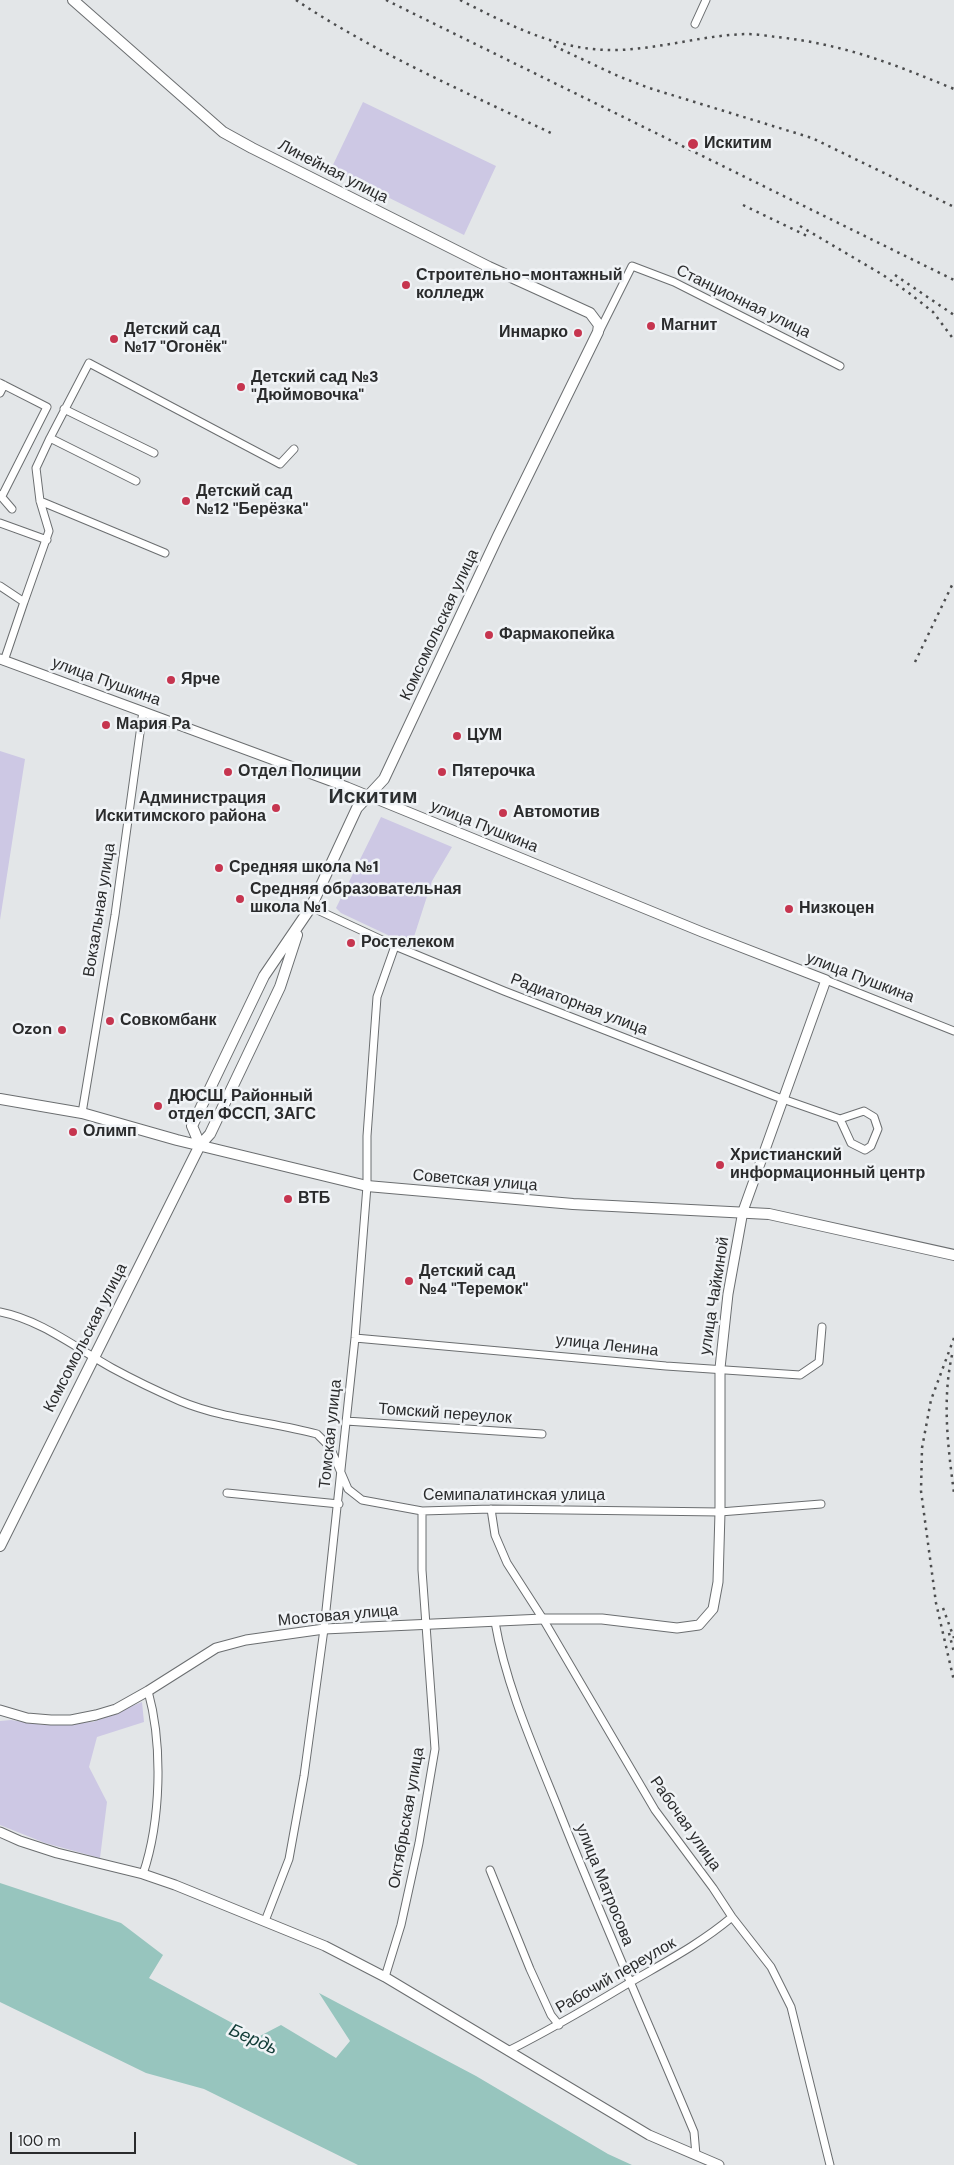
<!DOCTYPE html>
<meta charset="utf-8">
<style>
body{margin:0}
#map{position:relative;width:954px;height:2165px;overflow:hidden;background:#e3e6e8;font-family:"DM Sans",sans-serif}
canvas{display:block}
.scale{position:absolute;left:10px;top:2132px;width:126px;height:22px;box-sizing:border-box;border:2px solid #2a2b2c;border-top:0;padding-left:6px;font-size:15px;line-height:18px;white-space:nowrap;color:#2a2b2c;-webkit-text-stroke:4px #f0f3f6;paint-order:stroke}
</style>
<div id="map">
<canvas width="954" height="2165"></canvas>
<div class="scale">100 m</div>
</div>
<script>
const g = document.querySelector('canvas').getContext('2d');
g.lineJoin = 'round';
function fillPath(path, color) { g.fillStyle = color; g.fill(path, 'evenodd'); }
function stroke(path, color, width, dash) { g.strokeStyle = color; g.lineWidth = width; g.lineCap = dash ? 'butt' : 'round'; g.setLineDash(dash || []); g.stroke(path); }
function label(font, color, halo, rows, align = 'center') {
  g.font = font + ' "DM Sans",sans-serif'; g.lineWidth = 5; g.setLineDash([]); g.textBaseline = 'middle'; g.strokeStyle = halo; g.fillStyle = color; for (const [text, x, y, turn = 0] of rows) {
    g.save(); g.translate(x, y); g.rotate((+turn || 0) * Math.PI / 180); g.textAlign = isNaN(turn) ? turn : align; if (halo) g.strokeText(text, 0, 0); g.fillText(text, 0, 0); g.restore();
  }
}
fillPath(new Path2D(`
 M363,102L496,166L464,235L331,169Z
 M0,751L25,759L0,920Z
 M381,817L452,847L432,881L411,946L341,913L336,908Z
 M142,1702L144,1722L97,1737L89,1767L107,1802L100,1858L45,1843L0,1825V1721L11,1720L44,1725L93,1722Z`), '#cdc8e4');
fillPath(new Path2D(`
 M0,1883L121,1923L163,1955L149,1978L258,2037L281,2025L336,2058L350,2041L319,1993L476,2076L608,2154L632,2165H358L204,2089L146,2073L0,2002Z`), '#97c5be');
const minor = new Path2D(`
 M695,24L706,0
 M600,330L632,266L674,282L840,366
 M0,383L47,407L2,496
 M0,393L4,385
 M64,409L154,453
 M50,438L136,481
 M0,495L12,509
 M40,501L165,553
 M0,523L47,540
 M0,586L24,602L4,661
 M24,602L49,531L40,501L36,468L50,438L89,363L280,464L294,449
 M311,907L395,946L504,991L777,1097L840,1119L851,1143L865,1150L871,1146L878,1129L874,1117L864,1111L840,1119
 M826,980L954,1031
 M82,1113L115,915L143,711
 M0,1312C41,1320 76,1348 112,1368C134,1380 157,1391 180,1401C223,1419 272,1422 317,1434L330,1447L348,1489L362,1500L422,1511L491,1509L720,1512L821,1504
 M355,1338L666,1366L800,1375L819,1362L822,1327
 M346,1421L542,1434
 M227,1493L339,1504
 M491,1509L495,1535L507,1563L543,1619L655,1810L713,1888L732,1917L771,1967L791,2007L830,2165
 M495,1622C506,1686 534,1748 558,1808C601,1917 649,2024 694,2132L696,2155
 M490,1870L530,1969L551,2015L559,2025
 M143,1874C161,1821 163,1745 148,1691
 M265,1921L289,1859L304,1776L324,1629L355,1338L367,1186V1136L377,997L395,946
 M385,1977L401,1925L419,1843L435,1749L422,1570V1511
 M508,2051C550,2030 589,2007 629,1983C665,1962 700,1944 732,1917`);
const tertiary = new Path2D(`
 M0,659L347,787L702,932L826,980L743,1211L728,1294L720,1368V1512L718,1582L713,1609L699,1625L677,1628L602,1619H543L324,1629L246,1640L216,1648L148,1691L116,1709L96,1715L71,1720H51L27,1718L0,1710
 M0,1832L20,1841L57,1853L143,1874L175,1885L325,1946L385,1977L649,2135L719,2165`);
const secondary = new Path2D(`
 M73,0L223,132L252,148L489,267L590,313L599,325L598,332L498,536L384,779L357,808L311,907L264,976L192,1126L200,1145
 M0,1099L82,1113L177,1140L367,1186L573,1204L769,1214L954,1255
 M0,1546L200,1145L210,1134L280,987L297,935`);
stroke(minor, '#6b6e70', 9);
stroke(tertiary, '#6b6e70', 11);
stroke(secondary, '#6b6e70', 12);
stroke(minor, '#fff', 7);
stroke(tertiary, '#fff', 9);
stroke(secondary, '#fff', 10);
stroke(new Path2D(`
 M296,0C375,53 470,94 555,135
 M386,0L954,280
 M460,0C512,26 559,52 620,50C663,48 705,35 747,34C757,34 768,36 777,37C843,44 894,64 954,89
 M554,46L618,76L649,88L812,138L954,207
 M743,205L807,236
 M800,226L883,275L909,293L933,312L954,340
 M895,275L954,315
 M915,662L954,581
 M954,1338L931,1400L922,1448L921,1491L936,1603L954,1681
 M952,1355C942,1401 948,1447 954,1493
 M943,1608L954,1638
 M949,1633L954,1652`), '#4c4d4e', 2.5, [2.5, 5]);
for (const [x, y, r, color] of [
 [693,144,6,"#c6354f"],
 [406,285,5,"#c6354f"],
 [651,326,5,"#c6354f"],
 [578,333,5,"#c6354f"],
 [114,339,5,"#c6354f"],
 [241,387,5,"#c6354f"],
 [186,501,5,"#c6354f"],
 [489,635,5,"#c6354f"],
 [171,680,5,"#c6354f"],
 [106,725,5,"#c6354f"],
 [457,736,5,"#c6354f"],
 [228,772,5,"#c6354f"],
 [442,772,5,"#c6354f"],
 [276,808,5,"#c6354f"],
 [503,813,5,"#c6354f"],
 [219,868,5,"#c6354f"],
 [240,899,5,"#c6354f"],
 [789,909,5,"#c6354f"],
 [351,943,5,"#c6354f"],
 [110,1021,5,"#c6354f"],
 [62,1030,5,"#c6354f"],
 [158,1106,5,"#c6354f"],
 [73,1132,5,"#c6354f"],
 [720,1165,5,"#c6354f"],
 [288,1199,5,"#c6354f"],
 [409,1281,5,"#c6354f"]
]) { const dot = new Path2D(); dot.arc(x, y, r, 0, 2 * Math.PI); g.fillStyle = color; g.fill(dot); stroke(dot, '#f0f3f6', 2); }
label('bold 16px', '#2a2b2c', '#f0f3f6', [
 ["Искитим",704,144],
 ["Строительно-монтажный",416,276],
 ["колледж",416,294],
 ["Магнит",661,326],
 ["Детский сад",124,330],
 ["№17 \"Огонёк\"",124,348],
 ["Инмарко",568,333,"right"],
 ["Детский сад №3",251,378],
 ["\"Дюймовочка\"",251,396],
 ["Детский сад",196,492],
 ["№12 \"Берёзка\"",196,510],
 ["Фармакопейка",499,635],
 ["Ярче",181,680],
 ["Мария Ра",116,725],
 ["ЦУМ",467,736],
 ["Отдел Полиции",238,772],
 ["Пятерочка",452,772],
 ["Администрация",266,799,"right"],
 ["Искитимского района",266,817,"right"],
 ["Автомотив",513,813],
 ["Средняя школа №1",229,868],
 ["Средняя образовательная",250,890],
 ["школа №1",250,908],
 ["Низкоцен",799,909],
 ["Ростелеком",361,943],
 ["Совкомбанк",120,1021],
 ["Ozon",52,1030,"right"],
 ["ДЮСШ, Районный",168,1097],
 ["отдел ФССП, ЗАГС",168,1115],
 ["Олимп",83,1132],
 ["Христианский",730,1156],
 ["информационный центр",730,1174],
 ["ВТБ",298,1199],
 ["Детский сад",419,1272],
 ["№4 \"Теремок\"",419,1290]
], 'left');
label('16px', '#2a2b2c', '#f0f3f6', [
 ["Линейная улица",333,172,27],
 ["Станционная улица",743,302,26],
 ["Комсомольская улица",440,625,-65],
 ["улица Пушкина",106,682,20],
 ["улица Пушкина",484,827,22],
 ["Вокзальная улица",100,910,-81],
 ["улица Пушкина",860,978,21],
 ["Радиаторная улица",579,1005,21],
 ["Советская улица",475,1181,5],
 ["улица Чайкиной",715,1296,-81],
 ["Комсомольская улица",86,1338,-63],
 ["улица Ленина",607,1346,6],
 ["Томский переулок",445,1414,4],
 ["Томская улица",331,1434,-84],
 ["Семипалатинская улица",514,1496],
 ["Мостовая улица",338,1616,-5],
 ["Октябрьская улица",407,1818,-80],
 ["Рабочая улица",685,1824,55],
 ["улица Матросова",604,1885,68],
 ["Рабочий переулок",616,1976,-30]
]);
label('italic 18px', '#113c37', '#f0f3f6', [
 ["Бердь",253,2040,24]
]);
label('bold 21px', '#2c2f31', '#f0f3f6', [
 ["Искитим",373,797]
]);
</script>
